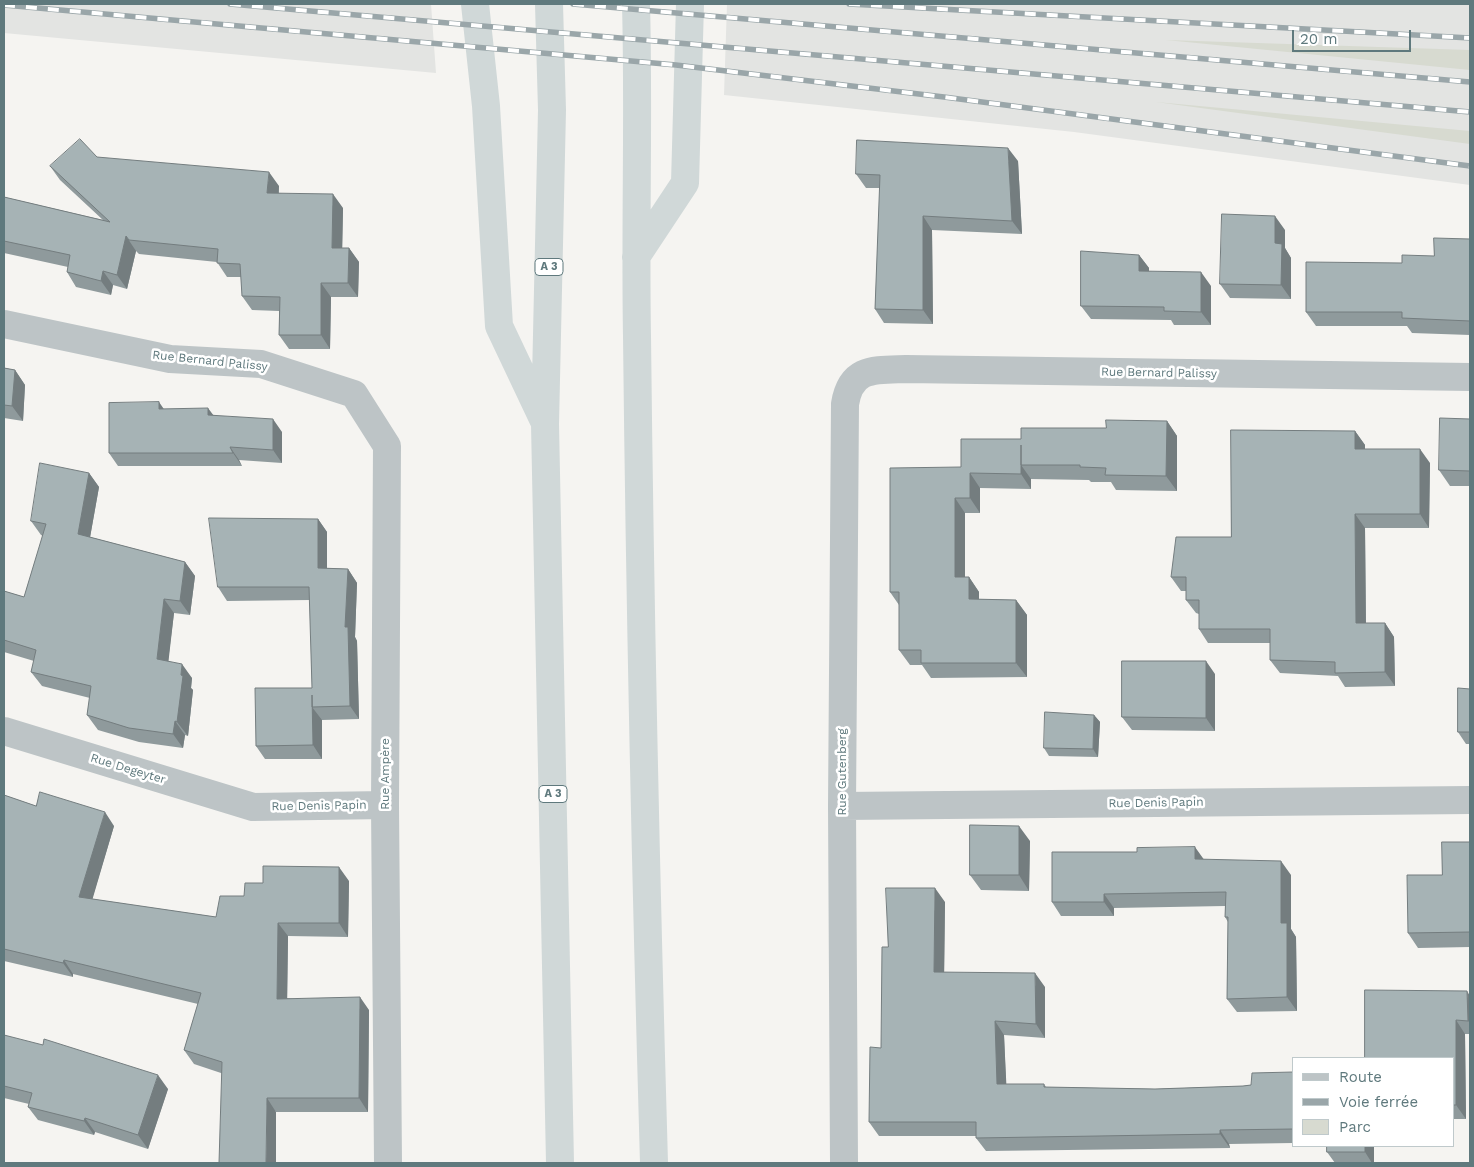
<!DOCTYPE html>
<meta charset="utf-8">
<style>
body{margin:0}
#map{position:relative;width:1474px;height:1167px;overflow:hidden;background:#f5f4f1;font-family:"Work Sans",sans-serif}
canvas{display:block}
.frame{position:absolute;inset:0;border:5px solid #5f797d;pointer-events:none}
.legend{position:absolute;left:1292px;top:1057px;width:162px;height:90px;box-sizing:border-box;background:#fff;border:1px solid #bfc9cb;margin:0;padding:6px 9px;list-style:none;font-size:15px;color:#5f797d}
.legend li{display:flex;align-items:center;gap:10px;height:25px}
.legend b{width:25px;border:1px solid #bfc9cb}
.scale{position:absolute;left:1292px;top:30px;width:119px;height:22px;box-sizing:border-box;border:2px solid #5f797d;border-top:0;padding-left:6px;font-size:15px;line-height:18px;white-space:nowrap;color:#5f797d;-webkit-text-stroke:4px #fff;paint-order:stroke}
</style>
<div id="map">
<canvas width="1474" height="1167"></canvas>
<div class="frame"></div>
<ul class="legend">
<li><b style="height:6px;background:#bdc4c6"></b>Route</li>
<li><b style="height:6px;background:#9aa6a9"></b>Voie ferrée</li>
<li><b style="height:14px;background:#d7dad0"></b>Parc</li>
</ul>
<div class="scale">20 m</div>
</div>
<script>
const g = document.querySelector('canvas').getContext('2d');
g.lineJoin = 'round';
function fillPath(path, color) { g.fillStyle = color; g.fill(path, 'evenodd'); }
function stroke(path, color, width, dash) { g.strokeStyle = color; g.lineWidth = width; g.lineCap = dash ? 'butt' : 'round'; g.setLineDash(dash || []); g.stroke(path); }
function label(font, color, halo, rows, align = 'center') {
  g.font = font + ' "Work Sans",sans-serif'; g.lineWidth = 5; g.setLineDash([]); g.textBaseline = 'middle'; g.strokeStyle = halo; g.fillStyle = color; for (const [text, x, y, turn = 0] of rows) {
    g.save(); g.translate(x, y); g.rotate((+turn || 0) * Math.PI / 180); g.textAlign = isNaN(turn) ? turn : align; if (halo) g.strokeText(text, 0, 0); g.fillText(text, 0, 0); g.restore();
  }
}
fillPath(new Path2D(`
 M4,4H431L436,73L4,33Z
 M727,4H1470V185L1074,132L724,95Z`), '#e3e4e2');
fillPath(new Path2D(`
 M1166,40L1470,50V70Z
 M1156,102L1470,131V144Z`), '#d7dad0');
stroke(new Path2D(`
 M4,324L170,359L261,364L354,394L387,446L385,805L388,1163
 M4,731L253,807L385,805
 M842,806L1470,800
 M844,1163L842,806L845,404C851,367 874,370 906,369L1470,377`), '#bdc4c6', 28);
stroke(new Path2D(`
 M475,4L486,106L499,326L543,419
 M549,4L552,110L545,424L560,1163
 M636,4C639,115 635,225 637,336C640,612 646,887 654,1163
 M636,257L685,183L690,4`), '#d0d8d8', 28);
const rail = new Path2D(`
 M230,4L1470,112
 M573,4L1470,82
 M849,4L1470,38
 M4,5L676,65L944,97L1470,166`);
stroke(rail, '#9aa6a9', 5.5);
stroke(rail, '#fff', 4, [11]);
fillPath(new Path2D(`
 M97,157L279,186V193L343,208L342,248H349L359,262L358,297H331L330,349H289L279,335V311L252,310L242,296L241,277H227L217,262L139,254L136,251L127,289L113,285L111,295L76,287L67,272L68,267L4,253V197L103,220L60,180L50,166Z
 M1018,161L1022,234L932,230L933,324L884,323L875,309L880,188H866L856,174Z
 M1285,230V248L1291,258V299L1230,298L1220,284Z
 M1470,239V335L1412,333L1407,326H1316L1306,312L1402,263L1434,256Z
 M1139,255L1149,268V271L1211,286V325H1174L1171,320L1091,319L1081,306Z
 M4,368L15,370L25,385L23,421L4,418Z
 M163,409L214,415L282,432V463L239,460L242,466H118L109,453Z
 M1470,419V486H1450L1439,470Z
 M1167,421L1177,436V491L1116,490L1111,482H1091L1089,480L1031,479V489L980,488V513H965V577H969L979,592V599L1016,600L1027,615V677L931,678L922,665H910L899,650V605L890,592L961,467L1021,439Z
 M1355,431L1365,445V449L1430,463L1429,528H1365L1366,623H1385L1394,637L1395,686L1345,687L1338,676L1280,673L1270,660V643H1208L1199,629V614L1196,613L1186,600V591H1181L1171,577L1231,537Z
 M89,473L99,487L90,537L185,562L195,576L190,615L174,613L168,661L192,678L191,688L193,690L188,736L185,735L183,748L139,742L98,730L87,715L90,698L42,686L31,672L34,661L4,652V591L24,597L43,536L41,535L31,521Z
 M318,519L327,532V568L348,569L357,583L355,637L357,641L359,719L322,720V759H265L256,746L312,688L310,600L227,601L218,587Z
 M1215,674V731L1132,730L1122,717Z
 M1470,689V744H1466L1458,732Z
 M1094,715L1100,722L1098,757L1049,756L1044,748Z
 M4,795L36,806L114,826L92,899L216,917L263,883L349,881L348,937L288,936L287,998L369,1010L368,1112H276L221,1073L194,1064L184,1050L198,1004L73,974V977L4,961Z
 M1030,841L1029,891L981,890L970,875Z
 M1470,842V947L1418,948L1408,933L1442,875Z
 M1204,859L1291,875V929L1296,937L1297,1011L1237,1012L1227,999L1228,922L1225,917V906L1114,908V916H1061L1052,902Z
 M945,902L944,972L1045,987V1038L1004,1035L1006,1084H1044L1046,1087L1155,1089L1243,1086L1251,1085L1293,1072V1143L1229,1144L1230,1148L986,1151L976,1138V1136H879L869,1122L881,1048L888,947Z
 M1470,996V1034H1465L1466,1119H1453V1058H1365Z
 M4,1035L168,1089L148,1149L95,1132L94,1135L38,1120L28,1107L29,1104L4,1098Z
 M1374,1146V1163H1335L1327,1152Z`), '#8f9a9c');
fillPath(new Path2D(`
 M1008,148L1018,161L1022,234L1012,221Z
 M269,172L279,186L277,207L267,193Z
 M333,194L343,208L342,262L332,248Z
 M923,216L932,230L933,324L923,310Z
 M1275,216L1285,230V248L1291,258V299L1281,285L1275,243Z
 M126,236L136,251L127,289L117,275Z
 M349,248L359,262L358,297L348,283Z
 M1139,255L1149,268V285L1139,271Z
 M103,271L113,285L111,295L101,281Z
 M1201,272L1211,286V325L1201,312Z
 M321,283L331,297L330,349L321,335Z
 M15,370L25,385L23,421L12,406Z
 M159,402L168,415L159,409Z
 M208,408L217,420L208,415Z
 M273,419L282,432V463L273,450Z
 M1167,421L1177,436V491L1166,476Z
 M1355,431L1365,445V463L1355,449Z
 M1021,445V465L1031,479V489L1021,474Z
 M230,447L239,460L242,466L233,453Z
 M1420,449L1430,463L1429,528L1420,514Z
 M89,473L99,487L88,549L78,534Z
 M970,473L980,488V513L970,498Z
 M955,498L965,513V592L955,577Z
 M1355,514L1365,528L1366,637L1356,623Z
 M318,519L327,532V581L318,568Z
 M185,562L195,576L190,615L180,601Z
 M348,569L357,583L355,637L357,641L359,719L350,706L345,627Z
 M969,577L979,592V614L969,599Z
 M164,599L174,613L167,674L157,659Z
 M1016,600L1027,615V677L1016,663Z
 M1385,623L1394,637L1395,686L1385,672Z
 M1206,661L1215,674V731L1206,718Z
 M182,664L192,678L191,688L193,690L188,736L177,722Z
 M312,707L322,720V759L313,745Z
 M1094,715L1100,722L1098,757L1093,749Z
 M175,721L185,735L183,748L173,734Z
 M105,812L114,826L89,911L79,897Z
 M1019,826L1030,841L1029,891L1019,875Z
 M1195,847L1205,861L1195,859Z
 M1281,861L1291,875V929L1296,937L1297,1011L1287,997L1281,923Z
 M339,867L349,881L348,937L339,923Z
 M935,888L945,902L944,986L934,972Z
 M1104,894L1114,908V916L1104,902Z
 M278,923L288,936L287,1013L277,999Z
 M64,960L73,974V977L63,963Z
 M1035,973L1045,987V1038L1036,1024Z
 M1467,991L1470,996V1023L1468,1021Z
 M360,997L369,1010L368,1112L359,1098Z
 M1456,1020L1465,1034L1466,1119L1456,1105Z
 M995,1021L1004,1035L1007,1098L997,1084Z
 M158,1075L168,1089L148,1149L138,1135Z
 M267,1098L276,1112V1163H266Z
 M85,1118L95,1132L94,1135L84,1121Z
 M1220,1130L1229,1144L1230,1148L1220,1134Z
 M1365,1146H1374V1163H1372L1365,1152Z`), '#747d7f');
const building = new Path2D(`
 M80,139L97,157L269,172L267,193L333,194L332,248H349L348,283H321V335H279L280,297L242,296L240,264L217,263L218,249L129,240L126,236L117,275L103,271L101,281L67,272L70,255L4,241V197L110,222L50,166Z
 M857,140L1008,148L1012,221L923,216V310L875,309L880,175L856,174Z
 M1222,214L1275,216V243L1282,244L1281,285L1220,284Z
 M1434,238L1470,239V321L1402,318V312H1306V262L1402,263V255L1434,256Z
 M1081,251L1139,255V271L1201,272V312L1164,311V307L1081,306Z
 M4,368L15,370L12,406L4,405Z
 M159,402V409L208,408V415L273,419V450L230,447L233,453H109V403Z
 M1440,418L1470,419V471L1439,470Z
 M1106,420L1167,421L1166,476L1105,475L1106,468L1080,467V465H1021V445V474L970,473V498H955V577H969V599L1016,600V663H921V650H899V592H890V468L961,467V439H1021V428H1106Z
 M1231,430L1355,431V449H1420V514H1355L1356,623H1385V672L1335,673V662L1270,660V629H1199V600H1186V577H1171L1176,537H1231Z
 M40,463L89,473L78,534L185,562L180,601L164,599L157,659L182,664L181,675L183,676L177,722L175,721L173,734L129,728L87,715L91,686L31,672L36,650L4,640V591L24,597L46,524L31,521Z
 M209,518L318,519V568L348,569L345,627H348L350,706L312,707V695L313,745L256,746L255,688H312L309,587H218Z
 M1122,661H1206V718L1122,717Z
 M1458,688L1470,689V732H1458Z
 M1045,712L1094,715L1093,749L1044,748Z
 M40,792L105,812L79,897L216,917L220,896H244L245,883H263V866L339,867V923H278L277,999L360,997L359,1098H267L266,1163H219L222,1062L184,1050L201,993L64,960L63,963L4,949V795L36,806Z
 M970,825L1019,826V875H970Z
 M1442,842H1470V932L1408,933L1407,875H1442Z
 M1195,847V859L1281,861V923H1287V997L1227,999L1228,917H1225L1226,892L1104,894V902H1052V852H1137V848Z
 M886,888H935L934,972L1035,973L1036,1024L995,1021L997,1084H1044V1087L1155,1089L1243,1086L1251,1085L1252,1073L1293,1072V1129L1220,1130V1134L976,1138V1122H869L870,1047L881,1048L882,947H888Z
 M1365,990L1467,991L1468,1021L1456,1020V1105H1453V1058H1365Z
 M4,1035L43,1045L44,1039L158,1075L138,1135L85,1118L84,1121L28,1107L32,1093L4,1086Z
 M1327,1146H1365V1152H1327Z`);
fillPath(building, '#a6b3b5');
stroke(building, '#747d7f', 1);
for (const [x, y, w] of [
 [549,267,28],
 [553,794,28]
]) { const box = new Path2D(); box.roundRect(x - w / 2, y - 8.5, w, 17, 4); g.fillStyle = '#fff'; g.fill(box); stroke(box, '#5f797d', 1); }
label('bold 11px', '#5f797d', null, [
 ["A 3",549,267],
 ["A 3",553,794]
]);
label('12px', '#5f797d', '#fff', [
 ["Rue Bernard Palissy",210,361,6],
 ["Rue Bernard Palissy",1159,373,1],
 ["Rue Degeyter",128,769,17],
 ["Rue Gutenberg",842,772,-90],
 ["Rue Ampère",385,774,-90],
 ["Rue Denis Papin",1156,803,-1],
 ["Rue Denis Papin",319,806,-1]
]);
</script>
